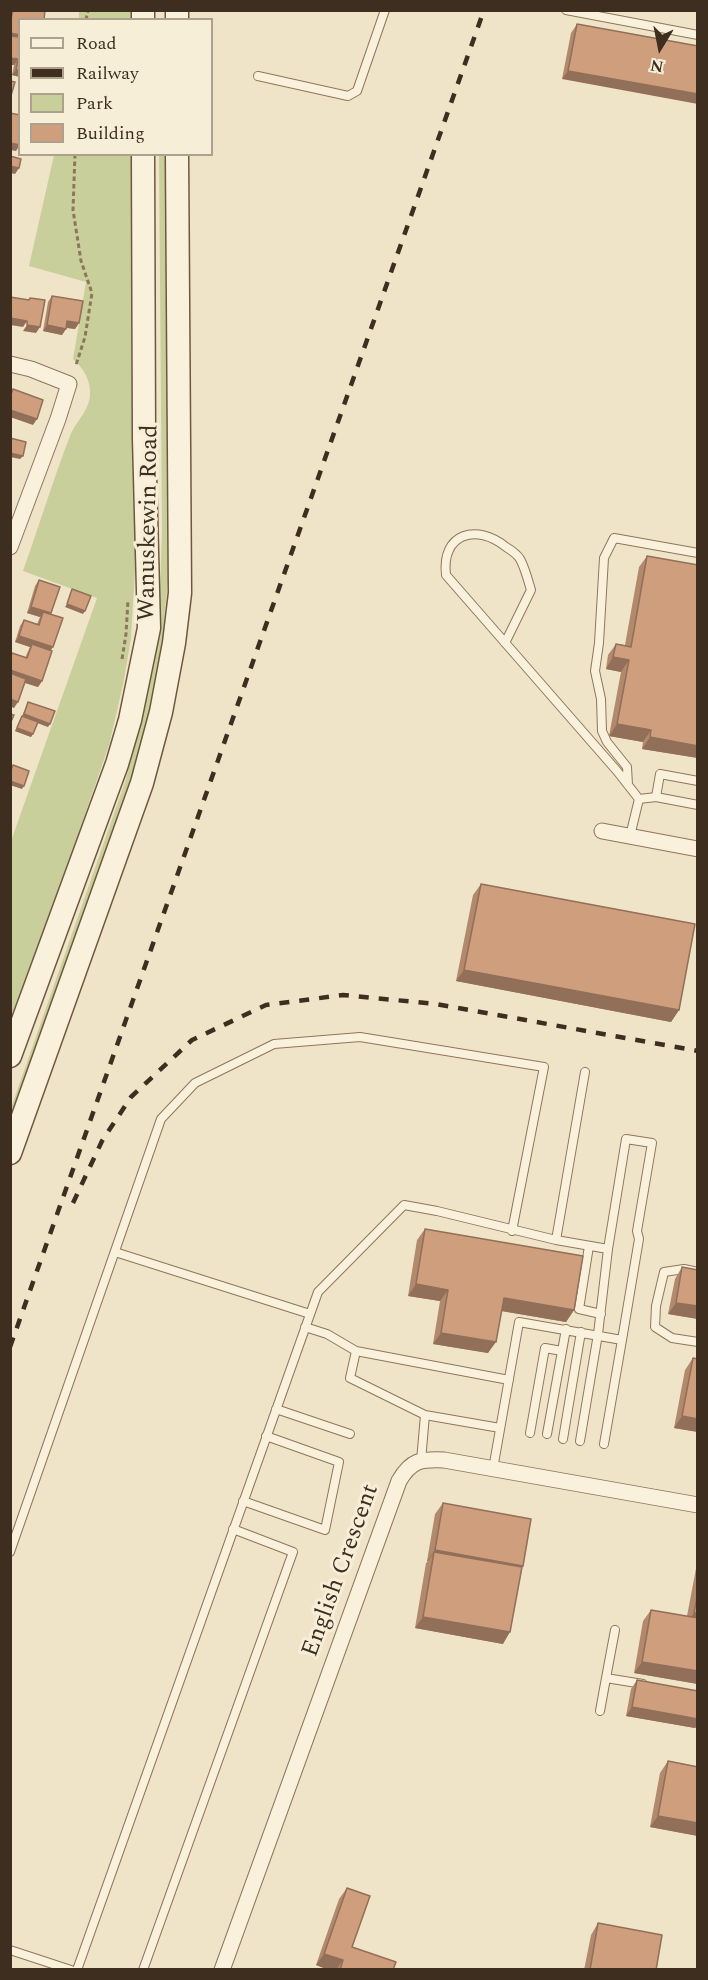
<!DOCTYPE html>
<style>
body{margin:0}
#map{position:relative;width:708px;height:1980px;overflow:hidden;background:#f0e4c8;font-family:Spectral,serif}
canvas{display:block}
.frame{position:absolute;inset:0;border:12px solid #3d2e20;pointer-events:none}
.legend{position:absolute;left:18px;top:18px;width:195px;height:138px;box-sizing:border-box;background:#f7eed8;border:2px solid #ada18e;margin:0;padding:8px 10px;list-style:none;font-size:18px;color:#3d2e20}
.legend li{display:flex;align-items:center;gap:12px;height:30px}
.legend b{width:30px;border:2px solid #ada18e}
.north{position:absolute;left:630px;top:18px;width:60px;height:60px;-webkit-text-stroke:4px #f7eed8;paint-order:stroke;rotate:190deg;font-size:16px;font-weight:700;line-height:24px;text-align:center;color:#3d2e20}
.north::after{content:'';display:block;margin:auto;width:21px;height:27px;background:#3d2e20;clip-path:polygon(50% 0,100% 100%,50% 72%,0 100%)}
</style>
<div id="map">
<canvas width="708" height="1980"></canvas>
<div class="frame"></div>
<ul class="legend">
<li><b style="height:8px;background:#faf1dc"></b>Road</li>
<li><b style="height:8px;background:#3d2e20"></b>Railway</li>
<li><b style="height:16px;background:#c9cf9b"></b>Park</li>
<li><b style="height:16px;background:#cf9f7d"></b>Building</li>
</ul>
<div class="north">N</div>
</div>
<script>
const g = document.querySelector('canvas').getContext('2d');
g.lineJoin = 'round';
function fillPath(path, color) { g.fillStyle = color; g.fill(path, 'evenodd'); }
function stroke(path, color, width, dash) { g.strokeStyle = color; g.lineWidth = width; g.lineCap = dash ? 'butt' : 'round'; g.setLineDash(dash || []); g.stroke(path); }
function label(font, color, halo, rows, align = 'center') {
  g.font = font + ' Spectral,serif'; g.lineWidth = 6; g.setLineDash([]); g.textBaseline = 'middle'; g.strokeStyle = halo; g.fillStyle = color; for (const [text, x, y, turn = 0] of rows) {
    g.save(); g.translate(x, y); g.rotate((+turn || 0) * Math.PI / 180); g.textAlign = isNaN(turn) ? turn : align; if (halo) g.strokeText(text, 0, 0); g.fillText(text, 0, 0); g.restore();
  }
}
fillPath(new Path2D(`
 M79,11H132V19L79,20Z
 M54,155H134L136,552L131,639L123,685L109,745L11,1029V841L97,598L23,571C39,526 53,480 70,436C76,421 89,411 90,395C91,380 83,368 73,359L86,282L29,266Z
 M159,155H165L169,534L168,580L161,654L153,703L134,774L11,1127V1108L124,785L140,727L154,659L159,615L162,532Z`), '#c9cf9b');
const lane = new Path2D(`
 M566,10L698,35
 M258,76L348,96L357,91L385,10
 M505,643L531,590C528,580 525,568 520,559C517,554 511,550 506,547C477,523 441,533 446,575L617,771L639,799
 M698,781L660,774L656,797L698,805
 M628,785L627,767L607,742L602,731L601,699L595,671L599,643L604,558L614,538L698,553
 M630,836L639,799L656,797
 M556,1240L585,1072
 M589,1246L579,1309L601,1314
 M115,1252L310,1314
 M698,1272L684,1269L664,1272L656,1306L655,1327L672,1338L698,1342
 M305,1327L327,1334L356,1351
 M276,1409L350,1434
 M425,1415L500,1428
 M530,1433L545,1348L562,1351
 M547,1434L566,1329
 M563,1439L581,1332
 M580,1441L598,1334L608,1249
 M421,1461L425,1415L350,1378L356,1351L509,1380
 M493,1469L519,1322L622,1340L604,1444
 M243,1501L325,1530L339,1462L266,1436
 M10,1552L161,1119L195,1083L274,1044L360,1037L544,1067L512,1231
 M606,1678L615,1630
 M600,1711L606,1678L643,1684
 M10,1950L71,1970
 M77,1970L318,1292L404,1205L437,1211L556,1240L608,1249L626,1139L652,1143L637,1231L639,1239L622,1340
 M143,1970L293,1552L233,1529`);
const street = new Path2D(`
 M10,364L31,369L69,384L58,419L10,547
 M602,831L698,849
 M222,1970L399,1481C411,1460 421,1459 444,1460L698,1505`);
const secondary = new Path2D(`
 M143,10V20
 M177,10V20
 M10,1056L117,764L130,720L149,628L144,438L143,154
 M10,1153L142,783L161,712L174,643L180,593L177,154`);
stroke(lane, '#8d765c', 10);
stroke(street, '#8d765c', 17);
stroke(secondary, '#6f573f', 25);
stroke(new Path2D(`
 M86,20L88,10
 M75,154L73,210L81,261L92,293L85,337L76,365
 M122,659L126,634L128,600`), '#8d765c', 3, [4.5, 3]);
stroke(lane, '#faf1dc', 8);
stroke(street, '#faf1dc', 15);
stroke(secondary, '#faf1dc', 22);
stroke(new Path2D(`
 M73,1203L102,1141L131,1097L192,1040L266,1005L343,995L436,1004L698,1051
 M10,1347L484,10`), '#3d2e20', 4.5, [10, 10]);
fillPath(new Path2D(`
 M11,10H45L20,20V77L12,75L14,65H10V12Z
 M577,24L698,46L562,79L571,33Z
 M52,296L79,323L75,329L66,328L62,335L43,331L48,302Z
 M647,556L698,758L642,749L643,742L609,736L621,672L606,669L608,655L616,644L625,645L639,567Z
 M39,580L51,613V650L42,681L38,687L25,683L14,708L10,706V656L12,653L25,658L30,647L15,642L20,626L24,620L37,624L40,617L27,613L35,586Z
 M28,702L48,727L38,723L31,737L15,731L20,719L22,716Z
 M481,884L679,1010L671,1022L456,981L473,895Z
 M425,1229L574,1310L566,1322L501,1311L488,1353L433,1344L440,1301L408,1296L417,1240Z
 M682,1267L698,1270V1319L668,1314L675,1279Z
 M693,1358L698,1432L674,1428L685,1370Z
 M443,1503L523,1566L522,1567L503,1644L415,1628L426,1563L428,1561H427L435,1514Z
 M698,1558V1684L634,1673L643,1621L651,1610L687,1616Z
 M637,1680L698,1691V1725L695,1728L626,1716L631,1689Z
 M668,1761L698,1767V1836L650,1827L660,1773Z
 M347,1888L352,1947L393,1970H329L316,1965L339,1899Z
 M598,1923L656,1970H584L591,1935Z`), '#b2896c');
fillPath(new Path2D(`
 M10,33L20,35V41L10,40Z
 M10,58L18,59L14,65H10Z
 M16,70H20V77L12,75Z
 M568,71L698,94V104L562,79Z
 M10,143L20,145L16,151L10,150Z
 M10,166L19,168L15,174L10,173Z
 M10,318L27,321L23,327L10,325Z
 M67,321L79,323L75,329L63,327Z
 M27,325L40,327L36,333L23,331Z
 M47,325L66,329L62,335L43,331Z
 M10,410L37,419L33,425L10,417Z
 M10,453L23,456L20,459L10,457Z
 M67,604L85,611L83,614L65,607Z
 M31,607L51,613L47,619L43,612L40,617L27,613Z
 M19,636L53,647L49,653L32,644L30,647L15,642Z
 M613,657L629,660L621,672L606,669Z
 M10,670L42,681L38,687L10,678Z
 M10,699L18,702L14,708L10,706Z
 M24,714L50,724L48,727L22,717Z
 M617,724L651,730L643,742L609,736Z
 M17,728L33,734L31,737L15,731Z
 M650,737L698,746V758L642,749Z
 M10,781L24,786L22,789L10,785Z
 M464,970L679,1010L671,1022L456,981Z
 M416,1284L448,1290L440,1301L408,1296Z
 M504,1298L574,1310L566,1322L496,1310Z
 M676,1303L698,1306V1319L668,1314Z
 M441,1333L496,1342L488,1353L433,1344Z
 M682,1416L698,1419V1432L674,1428Z
 M435,1550L523,1566L515,1577L434,1552L428,1561H427Z
 M694,1613H698V1626L686,1624Z
 M423,1617L510,1632L503,1644L415,1628Z
 M642,1662L698,1671V1684L634,1673Z
 M632,1707L698,1719V1725L695,1728L626,1716Z
 M658,1816L698,1823V1836L650,1827Z
 M324,1954L343,1960L336,1970H329L316,1965Z`), '#916f58');
const building = new Path2D(`
 M13,10H45L44,20H20V35L10,33V23Z
 M577,24L698,46V94L568,71Z
 M10,36L20,37V70H16L18,59L10,58Z
 M10,81L15,82L10,99Z
 M10,113L20,115V145L10,143Z
 M10,156L21,159L19,168L10,166Z
 M52,296L83,301L79,323L67,321L66,329L47,325Z
 M10,297L29,300L30,298L45,300L40,327L27,325V321L10,318Z
 M13,389L43,400L37,419L10,410V397Z
 M10,438L26,442L23,456L10,453Z
 M647,556L698,565V746L650,737L651,730L617,724L629,660L613,657L616,644L631,647Z
 M39,580L60,587L51,613L31,607Z
 M72,589L91,596L85,611L67,604Z
 M43,612L63,618L53,647L19,636L24,620L39,625Z
 M32,644L52,651L42,681L10,670V658L12,653L27,658Z
 M10,673L26,679L18,702L10,699Z
 M28,702L55,711L50,724L24,714Z
 M10,714L14,715L10,724Z
 M22,716L38,722L33,734L17,728Z
 M13,765L29,771L24,786L10,781V772Z
 M481,884L695,924L679,1010L464,970Z
 M425,1229L583,1256L574,1310L504,1298L496,1342L441,1333L448,1290L416,1284Z
 M682,1267L698,1270V1306L676,1303Z
 M693,1358L698,1359V1419L682,1416Z
 M443,1503L531,1519L523,1566L435,1550Z
 M434,1552L522,1567L510,1632L423,1617Z
 M698,1592V1613H694Z
 M651,1610L698,1618V1671L642,1662Z
 M637,1680L698,1691V1719L632,1707Z
 M668,1761L698,1767V1823L658,1816Z
 M347,1888L370,1896L352,1947L396,1962L393,1970H340L343,1960L324,1954Z
 M598,1923L662,1935L656,1970H590Z`);
fillPath(building, '#cf9f7d');
stroke(building, '#916f58', 1.5);
label('24px', '#3d2e20', '#f7eed8', [
 ["Wanuskewin Road",150,523,-89],
 ["English Crescent",342,1571,-70]
]);
</script>
